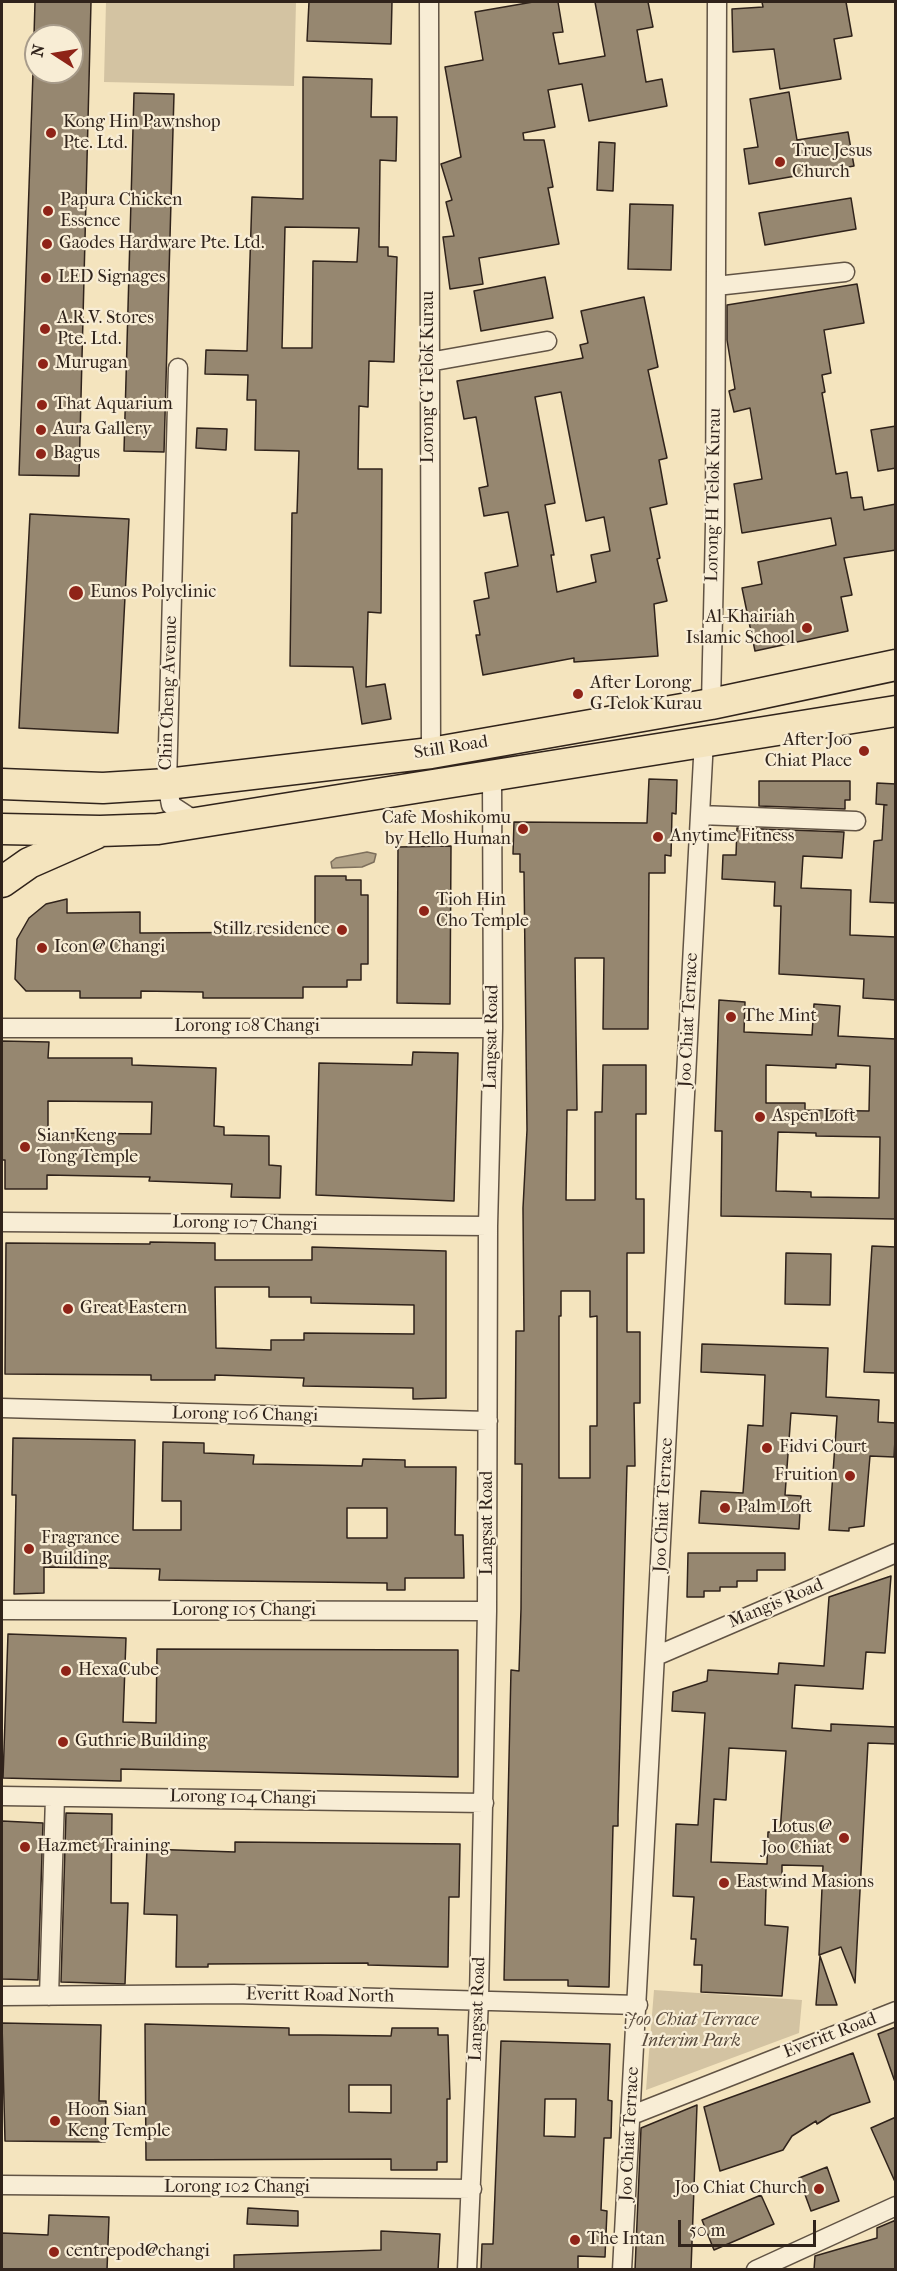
<!DOCTYPE html>
<style>
body{margin:0}
#map{position:relative;width:897px;height:2271px;overflow:hidden;background:#f4e4be;font-family:"IM FELL French Canon",serif}
canvas{display:block}
.frame{position:absolute;inset:0;border:3px solid #30231b;pointer-events:none}
.north{position:absolute;left:24px;top:24px;width:60px;height:60px;box-sizing:border-box;background:#f8edd5;border:2px solid #a89c8b;border-radius:50%;rotate:282deg;font-size:16px;font-weight:700;line-height:24px;text-align:center;color:#30231b}
.north::after{content:'';display:block;margin:auto;width:21px;height:27px;background:#8f2418;clip-path:polygon(50% 0,100% 100%,50% 72%,0 100%)}
.scale{position:absolute;left:678px;top:2220px;width:138px;height:27px;box-sizing:border-box;border:3px solid #30231b;border-top:0;padding-left:8px;font-size:18px;line-height:21px;white-space:nowrap;color:#30231b;-webkit-text-stroke:4px #f8edd5;paint-order:stroke}
</style>
<div id="map">
<canvas width="897" height="2271"></canvas>
<div class="frame"></div>
<div class="north">N</div>
<div class="scale">50 m</div>
</div>
<script>
const g = document.querySelector('canvas').getContext('2d');
g.lineJoin = 'round';
function fillPath(path, color) { g.fillStyle = color; g.fill(path, 'evenodd'); }
function stroke(path, color, width, dash) { g.strokeStyle = color; g.lineWidth = width; g.lineCap = dash ? 'butt' : 'round'; g.setLineDash(dash || []); g.stroke(path); }
function label(font, color, halo, rows, align = 'center') {
  g.font = font + ' "IM FELL French Canon",serif'; g.lineWidth = 4.5; g.setLineDash([]); g.textBaseline = 'middle'; g.strokeStyle = halo; g.fillStyle = color; for (const [text, x, y, turn = 0] of rows) {
    g.save(); g.translate(x, y); g.rotate((+turn || 0) * Math.PI / 180); g.textAlign = isNaN(turn) ? turn : align; if (halo) g.strokeText(text, 0, 0); g.fillText(text, 0, 0); g.restore();
  }
}
fillPath(new Path2D(`
 M106,2H296L294,86L104,82Z
 M654,1990L802,2000L799,2033L646,2090Z`), '#d3c3a2');
const water = new Path2D(`
 M367,852L376,854L374,862L362,867L332,868L331,862L336,858Z`);
fillPath(water, '#b1a287');
stroke(water, '#7d6f5c', 1.5);
const building = new Path2D(`
 M35,2H91L79,476L19,475L33,72H72V36H34Z
 M309,2H392L391,44L307,41Z
 M533,2H558L563,32L553,33L559,64L605,56L595,2H648L653,27L637,30L646,82L662,79L667,106L589,121L582,84L548,90L555,127L523,133L524,140H544L553,187L548,188L559,244L479,258L483,284L450,289L443,237L454,236L446,202L452,200L441,164L461,157L445,67L483,60L475,12Z
 M762,2H846L852,36L834,39L841,79L780,89L774,49L733,52L732,9L763,7Z
 M303,77L372,79L371,117H397L396,161L380,160L379,247H388V256L397,257L394,362L369,361L368,407L359,406L358,469H382L381,613L368,612L366,687L385,684L391,719L362,724L353,667L290,666L292,513H297L299,451L255,450L256,400H247L248,375L205,374L206,350L247,351L252,197L303,199ZM285,227L359,228L357,262L313,261L312,348H282Z
 M789,92L797,140L848,132L854,166L749,184L744,149L758,147L750,99Z
 M134,93L174,94L164,452L124,451Z
 M599,142L615,143L613,191L597,190Z
 M851,198L856,229L765,245L759,213Z
 M630,204L673,205L671,270L628,269Z
 M545,277L553,318L481,331L474,291Z
 M857,284L864,323L824,330L831,373L822,375L825,392L822,393L836,474L847,472L851,498L862,497L864,510L896,504V550L844,558L852,595L841,597L848,631L755,651L742,588L762,584L758,562L836,545L831,518L742,533L734,484L762,479L750,408L734,412L729,391L735,389L727,340V305Z
 M644,297L658,367L648,370L667,458L659,460L667,504L650,508L660,558L657,559L667,601L654,604L658,656L574,662V658L483,675L476,635H480L474,601L489,598L485,573L518,566L508,512L484,516L479,488L488,486L476,417L464,419L457,381L583,358L580,345L588,343L581,311ZM561,392L586,521L604,517L610,551L591,555L596,582L557,592L551,555H554L545,505L555,503L535,397Z
 M896,426V468L878,471L871,430Z
 M197,428L227,429L226,450L196,448Z
 M30,514L129,519L118,733L19,728Z
 M649,779L677,780L676,814L672,813L671,856L665,855V873H649L648,1029H603L604,958H575L577,1110H567L566,1200H595V1112H602L603,1065H646V1114H636V1199H644V1253H627V1332H640V1403H634L635,1466H627L618,1815V1826H613L609,1987L568,1986V1980H504L511,1670L519,1671L521,1609L522,1464H515L516,1331H524L523,1208L527,1130L524,872H520V854H513L514,822L647,823ZM561,1291H590V1317L597,1316V1426H590V1478H559V1316H561Z
 M759,781H850V800H845V809L759,806Z
 M877,783L896,784V903L870,902L874,841L882,840L884,805H887L876,804Z
 M737,828L844,832L842,858L803,856L801,888L851,890L850,935L896,937V1000L863,998L864,979L779,974L781,906H774L775,882L722,879L723,855H736Z
 M451,846L450,1004L397,1003L398,847Z
 M315,876H346V880H361V895H368V964H361V980H347V987H303V998H203V992L141,991V998H80V991H26L15,979L17,939L29,918L46,904L67,899V913L140,912V933L315,932Z
 M719,1000L745,1002L744,1032L812,1035L814,1004L840,1006L838,1036L896,1039V1219L721,1216L722,1131H715ZM836,1064L870,1066L869,1111L805,1110V1103H766V1065L836,1068ZM778,1132L816,1133V1136L880,1137L879,1198L811,1197V1192L776,1191Z
 M2,1041L49,1042L48,1058H132V1065L216,1068L214,1126L224,1127V1135L269,1136V1165L281,1166L280,1198L231,1197L232,1184L149,1181L150,1177L47,1175V1189H5V1160H2ZM48,1101L152,1102L151,1134L48,1133Z
 M413,1052L458,1053L454,1201L316,1195L319,1063L412,1065Z
 M150,1242L215,1243V1260H312V1247L446,1251V1398L413,1399V1388L303,1386L304,1378L215,1375V1380H151V1375L5,1374L6,1243L150,1244ZM215,1287H269V1297H311V1303L414,1305V1334L304,1333V1340H271V1350L216,1348Z
 M872,1246L896,1247V1373L864,1372Z
 M786,1253L831,1254L830,1305L785,1304Z
 M702,1344L828,1348L826,1397L879,1400L878,1422L896,1423L894,1457L870,1456L864,1526L849,1528V1531L829,1530L837,1416L791,1413L785,1495L801,1496L799,1529L699,1523L701,1491L743,1493L748,1425L763,1426L765,1375L701,1372Z
 M13,1438L135,1440L133,1530H181V1501H162L163,1442L204,1443V1453L254,1455L253,1464L362,1466L363,1459L405,1460V1467H456L455,1535H463L464,1578H405V1590H387V1583L159,1580L160,1569L44,1567V1593L14,1594L16,1495H12ZM347,1508H387V1538H347Z
 M688,1553H785V1570H757V1581H737V1587H720V1591H704V1597H687Z
 M891,1576L885,1653L866,1652L863,1689L795,1685L792,1728L831,1731V1724L896,1727V1744L868,1743L855,1983L841,1947L819,1955L823,1866L782,1865V1887H766L765,1925L788,1927L782,1996L701,1992L702,1965H694L696,1939H691L694,1897L673,1896L676,1824L698,1825L705,1713L672,1711L673,1692L707,1681L708,1670L778,1674L779,1663L824,1666L829,1597ZM729,1748L786,1751L780,1832H768L767,1864L711,1862L714,1799L726,1800Z
 M8,1634L126,1638L123,1722L156,1723L157,1649L458,1650V1777L121,1769V1781L3,1778Z
 M66,1813L112,1814L111,1903H128L125,1984L61,1982Z
 M2,1821L43,1823L38,1980L2,1979Z
 M235,1842L460,1844L459,1897H449L448,1967L368,1965V1963L208,1964V1967H176L177,1915L144,1914L147,1849L235,1852Z
 M820,1956L837,2005H816Z
 M2,2023L101,2025L99,2101H106L105,2142L5,2141Z
 M145,2024L289,2028V2035H320L391,2036L392,2028H438V2035H448L450,2099H447V2162H437V2170H391V2159L146,2160ZM349,2085H391V2113L349,2112Z
 M896,2027V2082H895L878,2034Z
 M501,2041L610,2044L608,2100L612,2101L611,2138H604L601,2210L607,2211L605,2257L578,2256V2270H481L482,2244H493ZM545,2099H576L575,2137L544,2136Z
 M853,2053L870,2102L831,2115L817,2124L816,2121L792,2136L783,2150L720,2171L704,2107Z
 M697,2105L691,2270H635L641,2128Z
 M896,2117V2184L871,2128Z
 M827,2167L839,2201L811,2211L799,2178Z
 M761,2195L774,2224L714,2250L702,2220Z
 M248,2208L298,2211V2226L247,2224Z
 M49,2215L109,2217L107,2270H2V2233L48,2235Z
 M896,2220V2270H814L815,2256L877,2238V2228Z
 M381,2231L440,2234L438,2270H234V2255L381,2250Z`);
fillPath(building, '#968770');
stroke(building, '#30231b', 1.5);
const minor = new Path2D(`
 M429,2L431,753
 M716,286L845,272
 M429,362L547,341
 M178,368L167,784L171,805L197,822
 M711,704L715,525L717,2
 M700,815L856,821
 M2,1028H493
 M2,1222L488,1226
 M2,1408L488,1421
 M2,1610L487,1611
 M656,1656L896,1553
 M2,1796L484,1803
 M2,1996L234,1994L638,2005
 M49,1996L55,1797
 M632,2115L896,2011
 M2,2185L472,2189
 M467,2270L479,1999L487,1611L488,1226L493,1028L492,776
 M622,2270L704,740
 M756,2270L896,2206`);
const trunk = new Path2D(`
 M2,784L103,788L167,784L431,753L711,704L896,665
 M2,829L100,831L158,829L896,711
 M2,882L29,863L95,834`);
stroke(minor, '#615344', 21);
stroke(trunk, '#30231b', 33);
stroke(minor, '#f8edd5', 18);
stroke(trunk, '#f4e4be', 30);
for (const [x, y, r, color] of [
 [51,133,6,"#8f2418"],
 [780,162,6,"#8f2418"],
 [48,211,6,"#8f2418"],
 [47,244,6,"#8f2418"],
 [46,278,6,"#8f2418"],
 [45,329,6,"#8f2418"],
 [43,364,6,"#8f2418"],
 [42,405,6,"#8f2418"],
 [41,430,6,"#8f2418"],
 [41,454,6,"#8f2418"],
 [76,593,8,"#8f2418"],
 [807,628,6,"#8f2418"],
 [578,694,6,"#8f2418"],
 [864,751,6,"#8f2418"],
 [523,829,6,"#8f2418"],
 [658,837,6,"#8f2418"],
 [424,911,6,"#8f2418"],
 [342,930,6,"#8f2418"],
 [42,948,6,"#8f2418"],
 [731,1017,6,"#8f2418"],
 [760,1117,6,"#8f2418"],
 [25,1147,6,"#8f2418"],
 [68,1309,6,"#8f2418"],
 [767,1448,6,"#8f2418"],
 [850,1476,6,"#8f2418"],
 [725,1508,6,"#8f2418"],
 [29,1549,6,"#8f2418"],
 [66,1671,6,"#8f2418"],
 [63,1742,6,"#8f2418"],
 [844,1838,6,"#8f2418"],
 [25,1847,6,"#8f2418"],
 [724,1883,6,"#8f2418"],
 [55,2121,6,"#8f2418"],
 [819,2189,6,"#8f2418"],
 [575,2240,6,"#8f2418"],
 [54,2252,6,"#8f2418"]
]) { const dot = new Path2D(); dot.arc(x, y, r, 0, 2 * Math.PI); g.fillStyle = color; g.fill(dot); stroke(dot, '#f8edd5', 2); }
label('18px', '#30231b', '#f8edd5', [
 ["Kong Hin Pawnshop",63,123],
 ["Pte. Ltd.",63,144],
 ["True Jesus",792,152],
 ["Church",792,173],
 ["Papura Chicken",60,201],
 ["Essence",60,222],
 ["Gaodes Hardware Pte. Ltd.",59,244],
 ["LED Signages",58,278],
 ["A.R.V. Stores",57,319],
 ["Pte. Ltd.",57,340],
 ["Murugan",55,364],
 ["That Aquarium",54,405],
 ["Aura Gallery",53,430],
 ["Bagus",53,454],
 ["Eunos Polyclinic",90,593],
 ["Al-Khairiah",795,618,"right"],
 ["Islamic School",795,639,"right"],
 ["After Lorong",590,684],
 ["G Telok Kurau",590,705],
 ["After Joo",852,741,"right"],
 ["Chiat Place",852,762,"right"],
 ["Cafe Moshikomu",511,819,"right"],
 ["by Hello Human",511,840,"right"],
 ["Anytime Fitness",670,837],
 ["Tioh Hin",436,901],
 ["Cho Temple",436,922],
 ["Stillz residence",330,930,"right"],
 ["Icon @ Changi",54,948],
 ["The Mint",743,1017],
 ["Aspen Loft",772,1117],
 ["Sian Keng",37,1137],
 ["Tong Temple",37,1158],
 ["Great Eastern",80,1309],
 ["Fidvi Court",779,1448],
 ["Fruition",838,1476,"right"],
 ["Palm Loft",737,1508],
 ["Fragrance",41,1539],
 ["Building",41,1560],
 ["HexaCube",78,1671],
 ["Guthrie Building",75,1742],
 ["Lotus @",832,1828,"right"],
 ["Joo Chiat",832,1849,"right"],
 ["Hazmet Training",37,1847],
 ["Eastwind Masions",736,1883],
 ["Hoon Sian",67,2111],
 ["Keng Temple",67,2132],
 ["Joo Chiat Church",807,2189,"right"],
 ["The Intan",587,2240],
 ["centrepod@changi",66,2252]
], 'left');
label('18px', '#30231b', '#f8edd5', [
 ["Lorong G Telok Kurau",429,377,-90],
 ["Lorong H Telok Kurau",714,495,-89],
 ["Chin Cheng Avenue",169,693,-88],
 ["Still Road",451,748,-9],
 ["Joo Chiat Terrace",689,1020,-87],
 ["Lorong 108 Changi",247,1027],
 ["Langsat Road",492,1037,-89],
 ["Lorong 107 Changi",245,1224,1],
 ["Lorong 106 Changi",245,1415,1],
 ["Joo Chiat Terrace",664,1505,-87],
 ["Langsat Road",488,1523,-90],
 ["Mangis Road",776,1604,-23],
 ["Lorong 105 Changi",244,1611],
 ["Lorong 104 Changi",243,1798,1],
 ["Everitt Road North",320,1996,1],
 ["Langsat Road",478,2009,-88],
 ["Everitt Road",830,2036,-21],
 ["Joo Chiat Terrace",630,2134,-87],
 ["Lorong 102 Changi",237,2188]
]);
label('italic 18px', '#594b3d', '#f8edd5', [
 ["Joo Chiat Terrace",691,2021],
 ["Interim Park",691,2042]
]);
</script>
